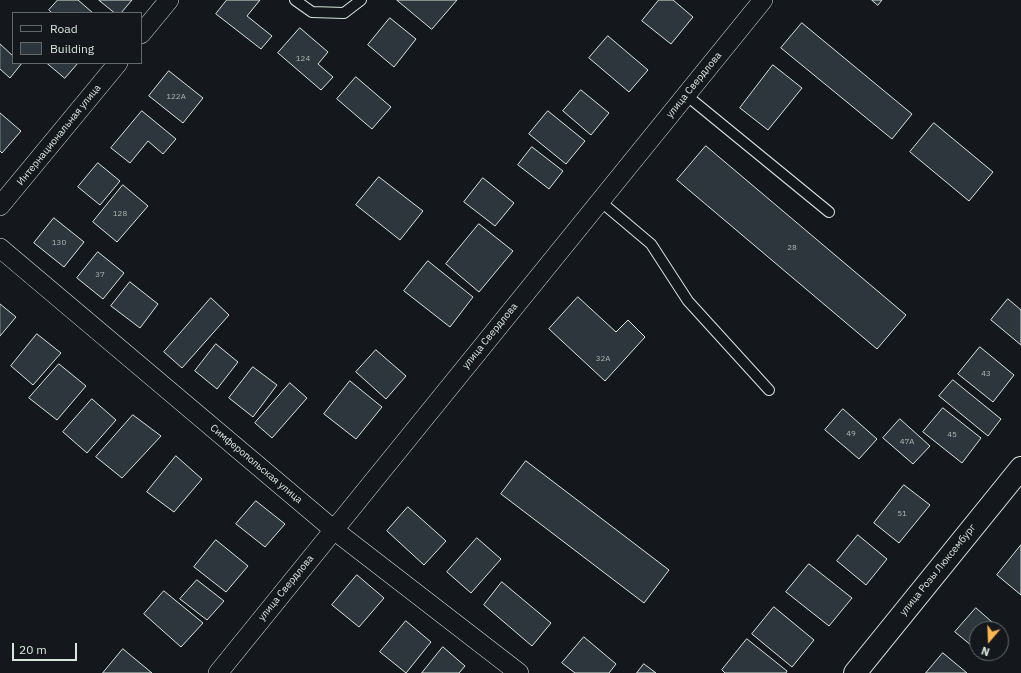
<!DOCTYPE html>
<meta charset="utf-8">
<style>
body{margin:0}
#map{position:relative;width:1021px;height:673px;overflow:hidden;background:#14181c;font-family:"IBM Plex Sans",sans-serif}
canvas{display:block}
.legend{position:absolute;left:12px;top:12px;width:130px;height:52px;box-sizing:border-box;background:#14181c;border:1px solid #626a69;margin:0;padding:5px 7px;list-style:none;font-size:12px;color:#d8e6dc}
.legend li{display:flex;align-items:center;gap:8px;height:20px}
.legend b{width:20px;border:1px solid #626a69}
.north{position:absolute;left:969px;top:621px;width:40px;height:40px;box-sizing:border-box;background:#14181c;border:1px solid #626a69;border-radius:50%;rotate:199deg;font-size:11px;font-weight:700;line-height:16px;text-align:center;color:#d8e6dc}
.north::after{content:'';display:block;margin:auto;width:14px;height:18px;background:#ffb74d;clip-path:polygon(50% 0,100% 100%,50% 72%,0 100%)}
.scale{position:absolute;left:12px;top:643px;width:65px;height:18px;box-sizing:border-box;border:2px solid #d8e6dc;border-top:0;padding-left:5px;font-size:12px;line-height:14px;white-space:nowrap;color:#d8e6dc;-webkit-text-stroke:3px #14181c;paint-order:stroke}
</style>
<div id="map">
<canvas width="1021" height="673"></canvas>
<ul class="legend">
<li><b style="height:5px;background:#14181c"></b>Road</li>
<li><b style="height:11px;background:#2c363c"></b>Building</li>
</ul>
<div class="north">N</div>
<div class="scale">20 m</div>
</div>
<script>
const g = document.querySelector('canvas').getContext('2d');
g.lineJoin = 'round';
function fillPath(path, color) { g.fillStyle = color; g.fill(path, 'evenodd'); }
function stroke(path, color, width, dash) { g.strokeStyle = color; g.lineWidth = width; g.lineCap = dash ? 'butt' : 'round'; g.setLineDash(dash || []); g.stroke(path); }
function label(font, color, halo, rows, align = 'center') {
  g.font = font + ' "IBM Plex Sans",sans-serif'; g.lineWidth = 3; g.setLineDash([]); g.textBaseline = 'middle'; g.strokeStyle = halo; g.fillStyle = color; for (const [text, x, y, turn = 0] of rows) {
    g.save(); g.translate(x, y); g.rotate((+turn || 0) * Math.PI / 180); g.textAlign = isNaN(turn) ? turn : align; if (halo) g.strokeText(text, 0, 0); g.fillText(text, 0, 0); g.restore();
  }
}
const building = new Path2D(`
 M58,0H78L93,13H52L49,10Z
 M99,0H132L121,13H115Z
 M227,0H260L247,16L272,36L261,49L216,14Z
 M397,0H457L432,29Z
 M659,0H673L693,17L671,44L642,21Z
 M872,0H882L878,5Z
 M390,18L416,39L394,67L368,45Z
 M802,23L912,114L892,139L781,48Z
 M300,28L328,52L318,64L333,77L321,90L278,53Z
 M608,36L648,70L629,92L589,58Z
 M0,44L13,56V63H22L10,78L0,69Z
 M47,63H78L65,78Z
 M773,65L802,88L768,130L740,108Z
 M169,71L203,98L183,123L149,96Z
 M356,77L391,107L372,129L337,99Z
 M581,90L609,113L591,135L563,111Z
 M142,111L176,139L163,154L148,141L130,163L111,148Z
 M548,111L585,141L566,164L529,134Z
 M0,113L21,131L2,153L0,151Z
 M934,123L993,172L969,201L910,152Z
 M706,146L906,315L877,349L677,180Z
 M532,147L563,171L549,189L518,165Z
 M98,163L120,181L100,205L78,187Z
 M379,177L423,211L400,240L356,205Z
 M483,178L514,203L495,226L464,202Z
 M123,185L148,206L117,242L93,222Z
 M54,218L84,242L64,267L34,243Z
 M479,224L513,251L479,292L446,264Z
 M98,252L124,273L103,299L77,278Z
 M428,261L473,297L450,327L404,291Z
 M130,282L158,304L140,328L111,306Z
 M578,297L616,332L628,320L645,337L605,381L549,329Z
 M211,298L229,315L182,368L164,352Z
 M1008,299L1021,310V345L991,320Z
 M0,304L16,317L0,336Z
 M37,334L61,353L33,385L11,366Z
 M216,344L238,362L217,389L195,371Z
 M980,347L1014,375L993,402L958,374Z
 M376,350L406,376L386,399L356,372Z
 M59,364L86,386L57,420L29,398Z
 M253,367L277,385L253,417L229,398Z
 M953,380L1001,419L988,436L939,396Z
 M350,381L382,407L356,439L324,414Z
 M290,383L307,398L272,438L255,423Z
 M92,399L116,420L87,453L63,432Z
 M943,408L981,438L962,463L923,432Z
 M843,409L877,439L859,459L825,430Z
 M133,415L161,436L122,478L96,457Z
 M900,419L930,446L913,464L883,438Z
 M176,456L202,479L174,512L147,492Z
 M526,461L669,570L644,603L501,494Z
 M904,485L930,505L899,543L874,523Z
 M256,501L285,524L265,547L236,524Z
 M408,507L446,541L424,565L387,531Z
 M858,535L887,559L866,585L837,561Z
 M477,538L501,559L471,593L447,572Z
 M216,540L248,566L226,592L194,567Z
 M1021,545V595L997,575Z
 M809,564L852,598L829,626L786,592Z
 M357,575L384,598L359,627L332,605Z
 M197,580L224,601L207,620L180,599Z
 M502,582L551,623L532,646L484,605Z
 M164,591L203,623L181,647L144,614Z
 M774,607L814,640L792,667L752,634Z
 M976,608L1000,629H977V650L955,632Z
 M406,621L431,642L406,673L380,652Z
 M1001,630L1006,634L1001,639Z
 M584,637L616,664L609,673H575L562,663Z
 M747,639L787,671L786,673H725L722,670Z
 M443,647L465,666L459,673H422Z
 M123,649L152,673H103Z
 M943,653L967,673H926Z
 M980,653H989L985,658Z
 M644,664L656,673H637Z`);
fillPath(building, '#2c363c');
stroke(building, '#d8e6dc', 1);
const lane = new Path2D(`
 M295,0L312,12L344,13L361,0
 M686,95L829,212
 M600,201L651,244L688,301L769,390`);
const street = new Path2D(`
 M141,34L169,0
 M0,206L118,63
 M0,248L334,530L519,673
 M218,673L763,0`);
const secondary = new Path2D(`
 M855,673L1021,468`);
stroke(lane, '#d8e6dc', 12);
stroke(street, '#d8e6dc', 20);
stroke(secondary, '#d8e6dc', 24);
stroke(lane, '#14181c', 10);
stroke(street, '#14181c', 19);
stroke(secondary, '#14181c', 22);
label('8px', '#adbab4', null, [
 ["124",303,59],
 ["122А",176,97],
 ["128",120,214],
 ["130",59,243],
 ["28",792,248],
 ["37",100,275],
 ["32А",603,359],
 ["43",986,374],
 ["49",851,434],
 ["45",952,435],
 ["47А",907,442],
 ["51",902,514]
]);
label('10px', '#d8e6dc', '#14181c', [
 ["улица Свердлова",694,85,-51],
 ["Интернациональная улица",59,135,-51],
 ["улица Свердлова",490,336,-51],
 ["Симферопольская улица",256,464,40],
 ["улица Розы Люксембург",938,570,-51],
 ["улица Свердлова",286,588,-51]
]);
</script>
